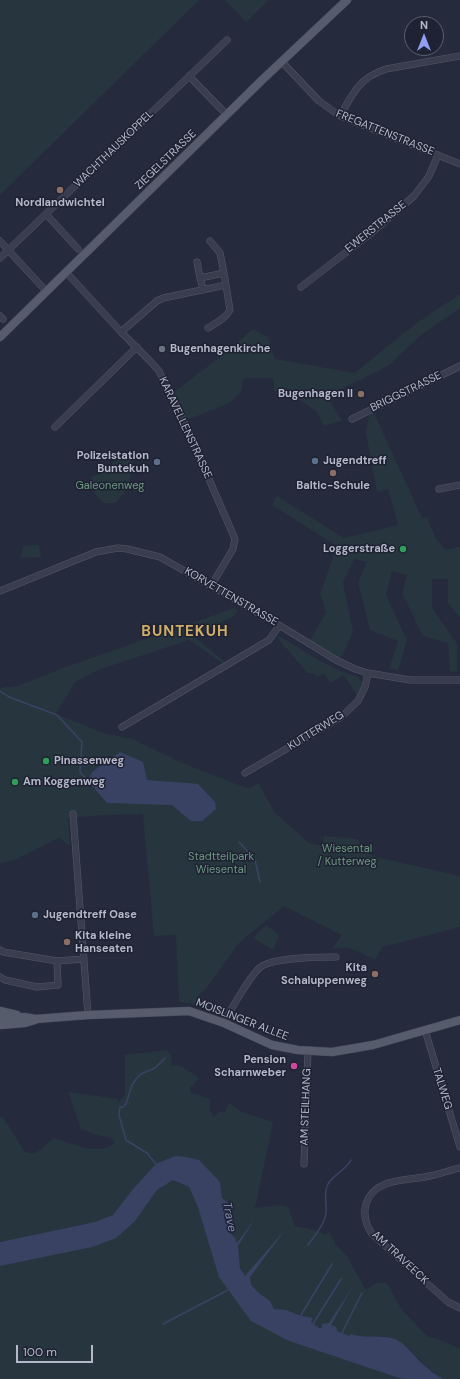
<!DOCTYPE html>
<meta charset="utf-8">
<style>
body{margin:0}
#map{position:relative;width:460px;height:1379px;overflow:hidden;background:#252a3d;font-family:"DM Sans",sans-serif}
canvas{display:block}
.north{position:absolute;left:404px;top:16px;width:40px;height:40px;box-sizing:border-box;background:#1e2232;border:1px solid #5a5e6e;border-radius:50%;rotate:0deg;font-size:11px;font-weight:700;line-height:16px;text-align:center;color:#b5b8c8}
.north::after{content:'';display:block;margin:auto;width:14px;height:18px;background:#8f9ff3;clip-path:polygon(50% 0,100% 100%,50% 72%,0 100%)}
.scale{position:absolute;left:16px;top:1345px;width:77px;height:18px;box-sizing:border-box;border:2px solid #b5b8c8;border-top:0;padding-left:5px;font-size:12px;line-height:14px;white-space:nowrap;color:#b5b8c8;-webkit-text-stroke:3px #1e2232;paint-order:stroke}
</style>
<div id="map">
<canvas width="460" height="1379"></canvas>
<div class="north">N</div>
<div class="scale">100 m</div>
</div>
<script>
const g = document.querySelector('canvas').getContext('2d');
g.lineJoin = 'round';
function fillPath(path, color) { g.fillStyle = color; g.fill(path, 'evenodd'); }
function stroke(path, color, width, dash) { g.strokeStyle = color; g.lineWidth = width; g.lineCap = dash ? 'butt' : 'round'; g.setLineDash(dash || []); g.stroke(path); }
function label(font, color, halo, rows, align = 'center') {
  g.font = font + ' "DM Sans",sans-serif'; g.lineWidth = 3; g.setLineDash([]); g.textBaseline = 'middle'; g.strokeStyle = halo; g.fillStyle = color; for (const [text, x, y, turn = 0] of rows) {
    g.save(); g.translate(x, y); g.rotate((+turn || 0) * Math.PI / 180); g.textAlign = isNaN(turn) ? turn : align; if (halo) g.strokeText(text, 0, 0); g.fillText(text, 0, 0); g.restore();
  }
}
fillPath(new Path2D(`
 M0,0H199L0,195Z
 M225,0H269L246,22Z
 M460,295V308L421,335L388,366L327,396L342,421L324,426L316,411L286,391H274V380L270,378H245L243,380L241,392L229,403L187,420L174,392L220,357L253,329L268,337L275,359L355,373C389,345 421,317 460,295Z
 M374,413L422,518H427L436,539L446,550L460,547V618L448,603V579H432V608L457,644V672L450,671L448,643L423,636L402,593L407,575L392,571L386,595L407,640L398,670L389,669L398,641L370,630L358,583L367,562L354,559L343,583L353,631L343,655L336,660L308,644L326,612L320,594L337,546L272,505L277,496L344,538L398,525L388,489L377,492L366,433L369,415Z
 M128,452L132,459L130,480L124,493L115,503H104C94,494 91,489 91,477L101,473L124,453Z
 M39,545L41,557L20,558L23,546Z
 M234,608L238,611L234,616L193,636L225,662L222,663L189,640L101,669L75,682L56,714L106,734L133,739L180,762L249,789L258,783L275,813L309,843L323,846L324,836L357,839L372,856L460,876V927L382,947L375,960C358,952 352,945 332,949L342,935L284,906L239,943L208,986L199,995L196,1004L179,1002L176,935L154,936L143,814L102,815L68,818L70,846L59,838L15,860L0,863V688L18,686L63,668L212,616Z
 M279,636C300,648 320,662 342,672C347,674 360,675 361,681C363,686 359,691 357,696L344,675L330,683L324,673L317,677L314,673H307L277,637Z
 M266,925L279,935L273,950L253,938Z
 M167,1050L171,1055L172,1067L174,1065L181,1066L199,1078L190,1088V1092L211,1100L209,1109L214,1117L220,1111L225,1113L229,1103L242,1112L273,1122L255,1208L280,1205L288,1207L295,1226C306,1229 317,1229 326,1235L329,1231L336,1245L346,1255L366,1290L376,1283H387L402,1310L428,1337L438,1339L460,1349V1379H443L425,1366L407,1346L384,1336L358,1337L352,1334L349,1336L337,1331L331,1325L348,1294C342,1302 331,1326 322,1328C318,1329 313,1324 310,1322L313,1318C298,1315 289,1310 274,1310C269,1298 268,1301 260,1294C246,1282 236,1266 238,1247C239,1240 247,1231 251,1225L237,1243C235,1237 230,1235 228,1230C224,1215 222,1198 220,1182L176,1156L158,1163L153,1167L133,1189L114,1215L95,1222L0,1242V1117H3L25,1152C41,1156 42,1146 54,1138C71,1143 101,1158 115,1142L110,1137L100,1136L81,1129L68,1092L118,1099V1103L125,1094V1055Z
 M173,1180L189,1187L198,1207L289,1341L402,1379H0V1266L46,1256L135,1221L157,1190Z`), '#27363e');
fillPath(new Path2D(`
 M120,752L143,762L147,780L198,784L215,802L216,809L202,821H191L172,805L107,803L88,781L92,772Z
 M175,1156L186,1157L199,1160L220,1182L222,1198L228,1203L234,1225L229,1232L235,1238L237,1243L254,1220L238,1246L240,1268L245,1276L285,1230L250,1277L251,1285L260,1294L270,1301L274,1309L286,1310L299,1315L313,1318L311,1322L319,1328H322V1324L329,1323L353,1286L331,1325L336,1327L337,1331L349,1336L351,1334C365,1339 380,1334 395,1339C408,1345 414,1357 425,1366C430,1371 437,1375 443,1379H402L289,1341L251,1321L219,1277L198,1207L189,1187L173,1180L157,1190L135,1221L116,1238L92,1247L0,1266V1242L95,1222L113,1215L133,1189L153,1167L158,1163Z`), '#3a4264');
stroke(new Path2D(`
 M0,691L9,697L57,715L82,742L80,772L88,781
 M239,842L255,860L260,882
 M156,1164L147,1153L126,1140L119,1115L120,1107H123L126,1104L132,1085L136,1079L141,1074L155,1068L165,1058
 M308,1245C315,1235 325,1224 326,1212C327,1203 323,1193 328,1184C334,1174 346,1170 351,1160
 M301,1315L332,1264
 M163,1324L228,1290
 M313,1324L341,1279
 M342,1333L362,1293`), '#3a4264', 1.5);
const minor = new Path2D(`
 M282,62L319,101L340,116L460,164
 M189,76L227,115
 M340,116C353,93 359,78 386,69L460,56
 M46,214L78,249
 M0,241L46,291
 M210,241L220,253L224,273
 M0,258L227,40
 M197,262L200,278
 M66,272L121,332L150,361L159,371L185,424L235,539L233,549L211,586
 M301,287L370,234L414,196L429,176L438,155
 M203,289L200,278L224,273L226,285
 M0,316L3,319
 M121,332L157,301L163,298L226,285L230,310C226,318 216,323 208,328
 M352,419L460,366
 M55,427L137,347
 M439,489L460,485
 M0,591L96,552L118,548L127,549L160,557L274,622L336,660L355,669L368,673L410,680H460
 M122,727L269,640L279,626
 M245,773L341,717L358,701L365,687L368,673
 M73,814L88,1015
 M0,950L3,952L57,961L84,959
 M0,977L5,980L37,987L58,985L57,961
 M224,1023C230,1011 252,972 262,966C276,958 319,957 336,957
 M425,1030L460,1147
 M304,1164L308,1051
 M460,1168C450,1170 440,1174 430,1176C408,1181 375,1177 366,1204C363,1215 366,1225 372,1234L448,1302L460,1308`);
const major = new Path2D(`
 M0,337L261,81L347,0
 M0,1011L17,1015
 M0,1019L24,1017L36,1019L88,1015L189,1011L224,1023L272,1045L298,1050L332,1052L373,1045L460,1020
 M0,1025L25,1023L35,1020`);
stroke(minor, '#545868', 7);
stroke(major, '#424656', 9);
stroke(minor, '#393d4d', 6);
stroke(major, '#575c6d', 8);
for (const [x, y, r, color] of [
 [60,190,4,"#8d6e63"],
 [162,349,4,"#6b7280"],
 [361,394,4,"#8d6e63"],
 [315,461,4,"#5c6f8a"],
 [157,462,4,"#5c6f8a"],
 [333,473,4,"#8d6e63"],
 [403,549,4,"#2e9e5b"],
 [46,761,4,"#2e9e5b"],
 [15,782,4,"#2e9e5b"],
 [35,915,4,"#5c6f8a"],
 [67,942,4,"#8d6e63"],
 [375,974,4,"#8d6e63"],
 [294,1066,4,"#d1479c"]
]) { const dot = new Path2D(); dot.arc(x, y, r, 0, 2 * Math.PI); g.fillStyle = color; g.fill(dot); stroke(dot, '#1e2232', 1.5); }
label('11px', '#b5b8c8', '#1e2232', [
 ["FREGATTENSTRASSE",385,133,22],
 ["WACHTHAUSKOPPEL",114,149,-44],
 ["ZIEGELSTRASSE",166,160,-44],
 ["EWERSTRASSE",376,227,-39],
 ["BRIGGSTRASSE",406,392,-26],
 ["KARAVELLENSTRASSE",185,428,65],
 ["KORVETTENSTRASSE",231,597,30],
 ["KUTTERWEG",316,731,-32],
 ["MOISLINGER ALLEE",242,1020,21],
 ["TALWEG",442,1089,73],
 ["AM STEILHANG",306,1107,-88],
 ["AM TRAVEECK",400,1258,43]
]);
label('bold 11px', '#b5b8c8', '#1e2232', [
 ["Nordlandwichtel",60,203,"center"],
 ["Bugenhagenkirche",170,349],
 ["Bugenhagen II",353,394,"right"],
 ["Polizeistation",149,456,"right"],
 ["Buntekuh",149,469,"right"],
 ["Jugendtreff",323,461],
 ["Baltic-Schule",333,486,"center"],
 ["Loggerstraße",395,549,"right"],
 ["Pinassenweg",54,761],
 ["Am Koggenweg",23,782],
 ["Jugendtreff Oase",43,915],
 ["Kita kleine",75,936],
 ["Hanseaten",75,949],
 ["Kita",367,968,"right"],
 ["Schaluppenweg",367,981,"right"],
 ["Pension",286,1060,"right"],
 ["Scharnweber",286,1073,"right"]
], 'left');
label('11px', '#6d9881', '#1e2232', [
 ["Galeonenweg",110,486],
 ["Wiesental",347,849],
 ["/ Kutterweg",347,862],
 ["Stadtteilpark",221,857],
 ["Wiesental",221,870]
]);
label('italic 12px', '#7e88af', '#1e2232', [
 ["Trave",229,1217,79]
]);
g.letterSpacing = '1px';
label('bold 15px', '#d0ad68', '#1e2232', [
 ["BUNTEKUH",185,632]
]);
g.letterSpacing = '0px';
</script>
